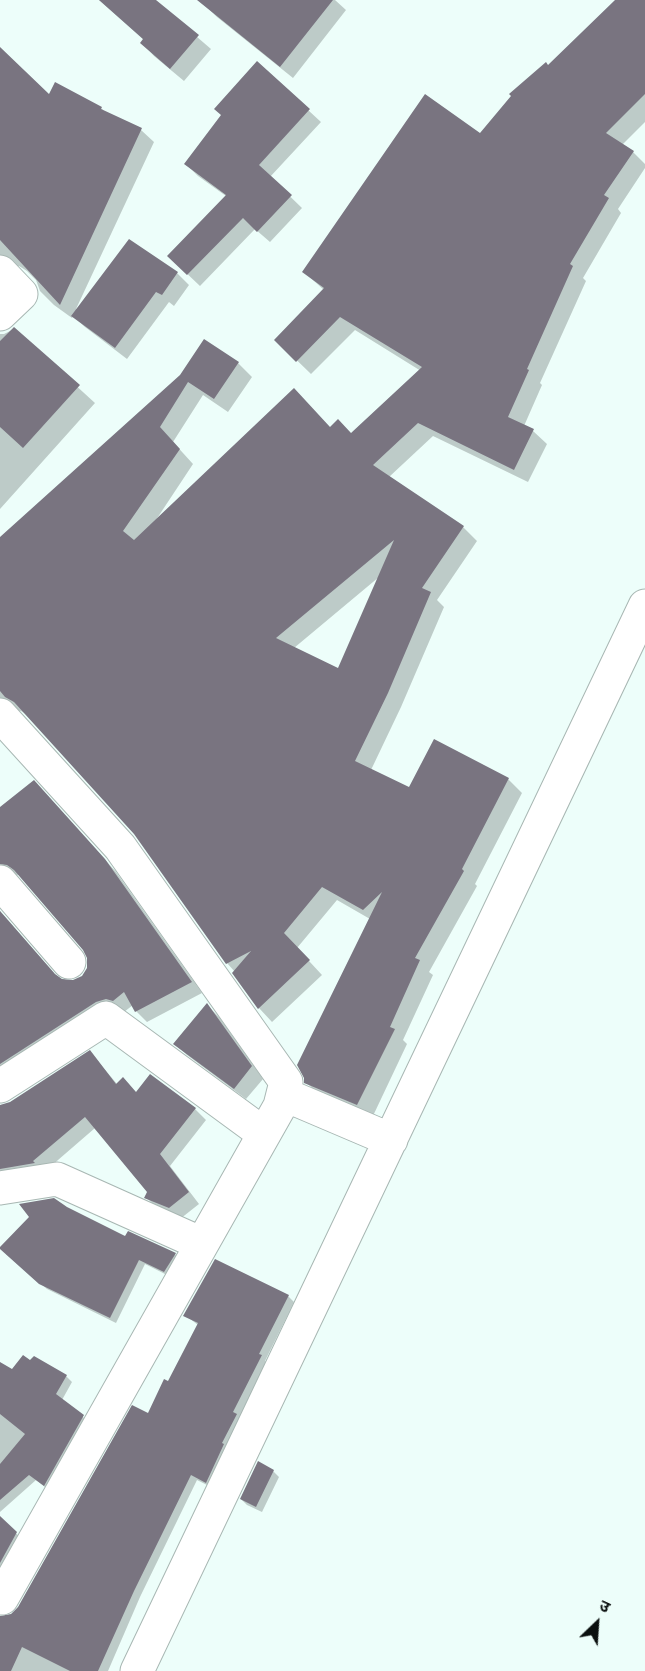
<!DOCTYPE html>
<meta charset="utf-8">
<style>
body{margin:0}
#map{position:relative;width:645px;height:1671px;overflow:hidden;background:#edfefa;font-family:Bitter,"Noto Sans Devanagari",serif}
canvas{display:block}
.north{position:absolute;left:567px;top:1593px;width:60px;height:60px;-webkit-text-stroke:4px #edfefa;paint-order:stroke;rotate:25deg;font-size:16px;font-weight:700;line-height:24px;text-align:center;color:#0b100f}
.north::after{content:'';display:block;margin:auto;width:21px;height:27px;background:#0b100f;clip-path:polygon(50% 0,100% 100%,50% 72%,0 100%)}
</style>
<div id="map">
<canvas width="645" height="1671"></canvas>
<div class="north">उ</div>
</div>
<script>
const g = document.querySelector('canvas').getContext('2d');
g.lineJoin = 'round';
function fillPath(path, color) { g.fillStyle = color; g.fill(path, 'evenodd'); }
function stroke(path, color, width, dash) { g.strokeStyle = color; g.lineWidth = width; g.lineCap = dash ? 'butt' : 'round'; g.setLineDash(dash || []); g.stroke(path); }
fillPath(new Path2D(`
 M99,0H154L211,49L184,81L154,56L142,43L144,40Z
 M209,0H335L346,10L293,78L217,17L205,5Z
 M617,0H645V122L622,145L633,152L645,164V168L618,209L621,213L583,278L586,281L540,383L542,385L524,426L533,431L547,444L528,482L433,436L389,477L463,527L477,541L437,600L444,607L401,707L371,770L409,789L508,779L522,793L475,884L477,886L429,972L433,975L403,1040L407,1044L372,1118L320,1096L306,1082L370,919L337,900L297,948L322,975L272,1022L259,1008L234,973L235,972L227,963L135,834L26,714L21,711L10,710L0,717V539L181,376L205,341L238,363L252,377L228,412L203,395L173,442L193,464L154,523L330,428L351,435L421,371L355,330L311,374L276,340L324,290L304,272L480,135ZM379,577L339,670L294,648Z
 M0,49L49,97L56,84L102,109L106,113L141,130L154,142L76,309L177,273L189,285L174,306L169,302L127,359L85,327L73,316L72,318L54,305L40,291L36,280L27,271L19,266L7,267L0,260Z
 M257,63L321,122L270,177L302,208L270,242L255,229L200,286L181,268L226,196L198,176L186,164L223,115Z
 M14,329L95,403L0,509V334H4Z
 M45,793L116,872L202,993L147,1022L136,1011L133,1005L124,1012L0,1082V911L58,978L72,982L82,978L88,969L89,959L84,949L19,875L9,874L0,878V808Z
 M207,1005L219,1017L263,1079L246,1099L187,1055L175,1044Z
 M90,1052L117,1084L137,1094L195,1109L206,1120L170,1166L199,1204L180,1219L157,1208L146,1197L149,1192L95,1128L43,1173L0,1175V1106L10,1103Z
 M66,1209L126,1238L175,1254L180,1260L171,1277L145,1264L116,1323L47,1289L6,1254Z
 M288,1296L294,1302L265,1361L267,1363L239,1418L242,1421L213,1488L197,1480L140,1597L108,1671H0V1618L12,1616L20,1608L169,1383L198,1325L185,1315Z
 M30,1362L66,1376L72,1382L62,1400L89,1422L50,1491L36,1480L0,1512V1364L12,1371Z
 M273,1471L279,1477L262,1512L247,1505L241,1499Z
 M0,1518L23,1540L0,1580Z`), '#0003');
fillPath(new Path2D(`
 M99,0H156L199,35L170,69L140,43L143,39Z
 M197,0H333L280,67Z
 M615,0H645V94L606,133L634,151L604,195L609,198L570,264L573,266L527,369L529,370L508,417L534,429L514,470L418,423L373,465L464,526L422,588L431,592L388,693L355,761L409,787L434,739L509,778L462,869L464,871L415,958L420,960L390,1027L395,1029L357,1105L304,1083V1078L297,1065L382,892L363,910L322,887L284,933L310,960L258,1009L232,973L251,951L226,964L134,834L14,702L5,697L0,691V537L180,375L204,339L239,362L214,399L188,382L160,427L180,449L123,531L134,540L294,388L330,427L338,419L351,433L422,367L340,317L296,362L274,340L324,288L302,272L425,94L480,133L511,96L509,94L546,62L548,65ZM394,540L338,668L276,638Z
 M0,47L49,94L55,82L102,107L101,109L142,128L60,305L0,240Z
 M257,61L310,109L259,165L292,195L257,232L243,218L187,275L167,256L226,195L184,164L221,115L214,109Z
 M129,239L178,272L162,295L156,292L115,348L71,316Z
 M14,327L80,385L23,448L0,427V341Z
 M34,780L105,859L192,982L135,1012L124,992L113,1001L106,999L96,1002L0,1064V911L55,974L62,979L73,980L82,976L87,968V958L83,950L14,870L7,865L0,864V807Z
 M207,1003L252,1066L234,1089L173,1044Z
 M90,1050L116,1084L123,1077L136,1092L150,1074L196,1108L160,1154L189,1192L169,1208L144,1198L147,1192L85,1117L33,1161L35,1163L0,1169V1105L10,1102Z
 M54,1198L67,1207L125,1236L128,1231L176,1253L164,1272L139,1260L110,1318L39,1284L0,1249V1247L29,1217L19,1204Z
 M215,1259L289,1295L259,1354L262,1355L233,1412L237,1414L222,1443L224,1444L206,1483L191,1475L134,1591L98,1671H70L22,1647L11,1671H0V1616L11,1614L18,1607L132,1405L148,1413L164,1379L168,1381L198,1323L183,1316Z
 M23,1355L30,1360L34,1356L67,1375L56,1394L84,1415L44,1486L29,1475L0,1500V1464L25,1434L0,1414V1362L12,1369Z
 M258,1461L274,1470L256,1507L240,1499Z
 M0,1516L17,1532L0,1563Z`), '#797480');
const minor = new Path2D(`
 M0,272L21,294L0,314
 M0,715L120,847L286,1082L280,1106L2,1598
 M0,882L69,962
 M0,1086L106,1018L264,1134
 M283,1094L391,1140
 M0,1188L57,1179L202,1244
 M137,1671L645,606`);
stroke(minor, '#a8b7b3', 35);
stroke(minor, '#fff', 33);
</script>
